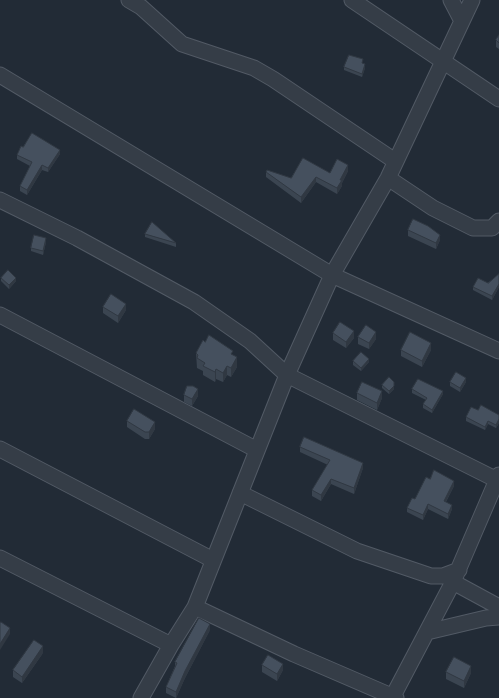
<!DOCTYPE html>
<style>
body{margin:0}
canvas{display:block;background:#222b36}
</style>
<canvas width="499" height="698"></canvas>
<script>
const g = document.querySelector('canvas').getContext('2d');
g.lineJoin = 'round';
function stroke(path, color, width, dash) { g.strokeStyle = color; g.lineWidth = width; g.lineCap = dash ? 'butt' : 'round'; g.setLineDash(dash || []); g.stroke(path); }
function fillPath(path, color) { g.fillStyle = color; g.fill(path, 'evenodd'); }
const minor = new Path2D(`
 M129,0L141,7L182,44L254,68L273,79L395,161
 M352,0L499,99
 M451,0L462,21
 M0,75L332,275L499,351
 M388,178L433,208L473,228H492L499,221
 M0,200L77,238L194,302L250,341L287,375L499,481
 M0,315L257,450
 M0,449L213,560
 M240,493L357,551L431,576H443L459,570
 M0,558L171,645
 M453,582L499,607
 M195,607L294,654L396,698
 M427,632L486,618L499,617
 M141,698L171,645L195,607L287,375L332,275L388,178L472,0
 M392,698L453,582L499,475`);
stroke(minor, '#525a65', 17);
stroke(minor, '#353d47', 15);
fillPath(new Path2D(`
 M499,35V49L496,47V40Z
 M363,63L365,68L362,77L344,70V67Z
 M23,147L60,154L48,172L42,170L27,195L20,191V186L30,166L17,159V155Z
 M348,171L342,183V186L337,194L316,182L301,203L266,177V172L291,178Z
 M408,230L440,240L436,249L408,236Z
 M145,234L176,243V247L145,237Z
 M46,242L43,255L31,251V248Z
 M499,274V287L492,300L473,290V287L488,283Z
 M1,278L16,281L9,289L1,281Z
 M103,307L126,310L118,323L103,313Z
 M333,333L354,338L346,348L333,340Z
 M358,337L376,339L369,349L358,344Z
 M401,350H431L422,367L401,356Z
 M196,353L233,355L237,367L231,377L227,375L223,382L216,379L215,382L203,375V371L197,368Z
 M353,361L369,362L361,371L353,365Z
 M450,382H466L460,392L450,386Z
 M382,385L394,389L389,394L382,388Z
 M412,389L443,394L432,413L423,408V404L426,400L412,393Z
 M357,393L382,398L377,410L357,400Z
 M184,395L198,396L192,406L184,402Z
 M478,410L499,415V423L496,428L488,424L485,430L466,421V417Z
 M127,421L155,429L149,439H145L127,427Z
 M300,447L363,468L354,494L331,484L321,501L312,496V490L328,465L300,452Z
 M430,479L454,486L446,502L452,509L448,519L428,509L423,520L407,512V508L415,499Z
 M210,630L185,678L176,698L166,693V687L175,666V662Z
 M43,653L22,683L13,677V670Z
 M262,665L283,670L277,681L262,672Z
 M446,672L471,673L464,688L446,679Z`), '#3b4551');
fillPath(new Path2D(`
 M365,64V68L362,77V74Z
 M60,150V154L48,172V168Z
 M42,165V170L27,195V190Z
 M348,165V171L342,183V186L337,194V188L340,180Z
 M316,177V182L301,203V197Z
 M440,235V240L436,249V243Z
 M46,238V242L43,255V251Z
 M16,278V281L9,289V285Z
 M499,284V287L492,300V296Z
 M126,304V310L118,323V316Z
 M354,331V338L346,348V342Z
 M376,332V339L369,349V343Z
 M431,343V350L422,367V361Z
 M237,357V367L231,377V368Z
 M369,359V362L361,371V368Z
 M227,366V375L223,382V373Z
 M216,369V379L215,382V372Z
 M466,378V382L460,392V388Z
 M394,386V389L389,394V391Z
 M198,389V396L192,406V399Z
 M382,391V398L377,410V403Z
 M443,391V394L432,413V410Z
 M499,419V423L496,428V425Z
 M488,421V424L485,430V427Z
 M155,422V429L149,439V432Z
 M363,463V468L354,494V488Z
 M331,479V484L321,501V495Z
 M454,481V486L444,505V501Z
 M428,504V509L423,520V515Z
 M452,505V509L448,519V514Z
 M210,624V630L185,678L176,698V692L185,671Z
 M10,628V634L0,650V644Z
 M43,646V653L22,683V677Z
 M283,664V670L277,681V674Z
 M471,666V673L464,688V681Z`), '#303842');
const building = new Path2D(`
 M499,35V43L496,40Z
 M349,55L363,59L362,63L365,64L362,74L344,67Z
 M32,133L60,150L48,168L42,165L27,190L20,186L32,162L17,155L21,146L23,147Z
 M303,158L330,173L337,159L348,165L340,180H342L337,188L316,177L301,197L266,172L267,170L291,178Z
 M413,219L428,226L440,235L436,243L408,230Z
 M152,222L176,243L145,234Z
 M34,235L46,238L43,251L31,248Z
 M8,270L16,278L9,285L1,278Z
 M499,274V284L492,296L473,287L478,278L488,283Z
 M111,294L126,304L118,316L103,307Z
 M340,322L354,331L346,342L333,333Z
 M366,325L376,332L369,343L358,337Z
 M410,332L431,343L422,361L401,350Z
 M209,335L233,351L231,354L237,357L231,368L227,366L223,373L216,369L215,372L203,366L205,363L197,358L198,355L196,353L203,340L205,342Z
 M361,352L369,359L361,368L353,361Z
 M456,372L466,378L460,388L450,382Z
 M389,377L394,382V386L389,391L382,385Z
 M418,379L443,391L432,410L423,404L427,398L412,389Z
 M362,382L382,391L377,403L357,393Z
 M187,386H193L198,389L192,399L184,395Z
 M481,405L499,415V419L496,425L488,421L485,427L466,417L471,407L478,410Z
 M134,409L155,422L149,432H145L127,421Z
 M304,437L363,463L354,488L331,479L321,495L312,490L330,460L300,447Z
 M434,470L454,481L444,501L452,505L448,514L428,504L423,515L407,508L412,498L415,499L426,477L430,479Z
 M199,618L210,624L185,671L176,692L166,687L177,663L175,662Z
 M1,622L10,628L0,644V623Z
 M34,640L43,646L22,677L13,670Z
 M268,655L283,664L277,674L262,665Z
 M454,657L471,666L464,681L446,672Z`);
fillPath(building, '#45505e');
stroke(building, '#303842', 1);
</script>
